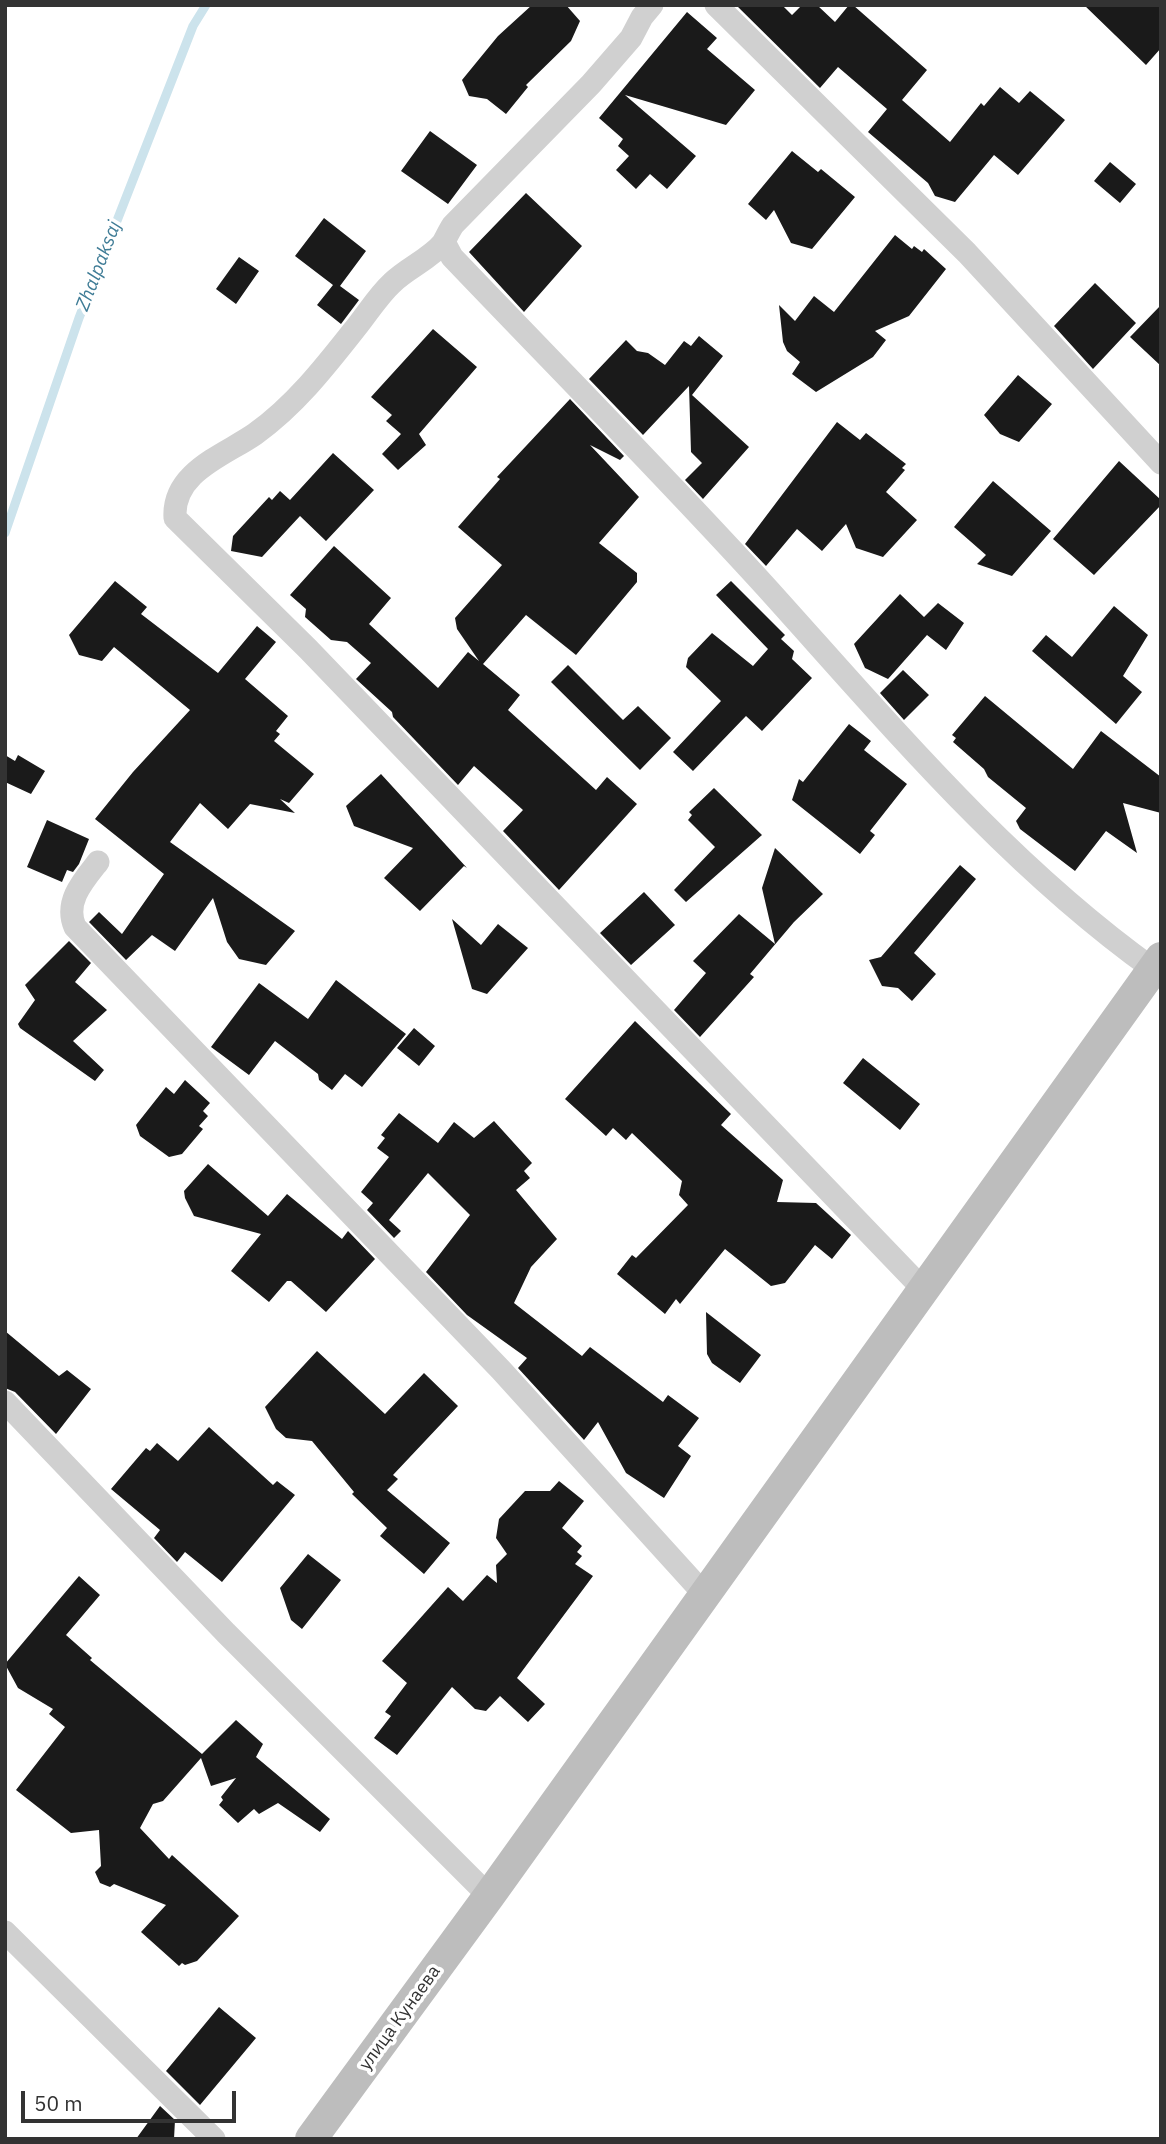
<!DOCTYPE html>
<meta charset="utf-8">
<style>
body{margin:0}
#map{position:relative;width:1166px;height:2144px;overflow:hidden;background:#fff;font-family:"IBM Plex Sans",sans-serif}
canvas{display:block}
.frame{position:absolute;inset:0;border:7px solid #333;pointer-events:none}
.scale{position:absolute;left:21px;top:2091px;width:215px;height:32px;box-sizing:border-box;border:4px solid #333;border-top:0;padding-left:9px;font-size:21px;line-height:24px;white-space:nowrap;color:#333;-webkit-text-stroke:5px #fff;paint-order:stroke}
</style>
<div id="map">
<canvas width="1166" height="2144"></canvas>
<div class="frame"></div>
<div class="scale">50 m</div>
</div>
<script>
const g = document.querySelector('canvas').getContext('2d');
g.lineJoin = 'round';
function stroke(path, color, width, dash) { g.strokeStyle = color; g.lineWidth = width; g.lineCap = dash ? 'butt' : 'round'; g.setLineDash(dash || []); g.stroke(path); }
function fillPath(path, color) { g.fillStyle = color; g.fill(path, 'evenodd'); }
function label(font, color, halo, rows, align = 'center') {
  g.font = font + ' "IBM Plex Sans",sans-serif'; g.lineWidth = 7; g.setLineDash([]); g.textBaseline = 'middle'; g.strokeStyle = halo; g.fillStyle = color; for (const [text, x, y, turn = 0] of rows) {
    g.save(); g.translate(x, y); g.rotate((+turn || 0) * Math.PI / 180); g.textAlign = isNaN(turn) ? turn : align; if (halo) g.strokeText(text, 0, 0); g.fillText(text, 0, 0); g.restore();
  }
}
stroke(new Path2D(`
 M5,533L79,318L193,26L206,5`), '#cce3ec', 9);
fillPath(new Path2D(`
 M532,5H566L580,21L571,41L526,85L528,87L506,114L487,99L469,96L462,80L498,36Z
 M736,5H782L792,15L802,5H817L835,22L849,5H853L927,70L902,100L950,142L981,103L984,106L1000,87L1019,103L1030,91L1065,120L1018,175L994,155L955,202L935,196L928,183L868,132L887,109L838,67L820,88Z
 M1084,5H1161V48L1146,65Z
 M687,12L717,38L707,49L755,90L726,125L625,95L696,156L667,189L650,174L636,189L616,170L629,156L618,146L623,139L599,118Z
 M430,131L477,165L448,204L401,171Z
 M792,151L818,172L821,169L855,197L812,249L791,243L774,210L766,220L748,204Z
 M1110,162L1136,184L1120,203L1094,181Z
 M526,193L582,246L524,312L469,252Z
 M324,218L366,251L340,286L359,300L341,324L317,305L333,285L295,256Z
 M895,235L912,249L914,246L922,252L924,249L946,269L909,316L875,331L886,340L873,357L816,392L792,374L800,362L787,351L783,342L779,305L795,321L814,296L834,312Z
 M239,257L259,271L236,304L216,289Z
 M1095,283L1136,323L1093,369L1054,326Z
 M1161,305V366L1130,337Z
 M433,329L477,367L419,434L426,445L398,470L382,454L401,434L386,421L392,415L371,397Z
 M699,336L723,356L692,395L749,447L703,499L685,480L702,463L691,452L689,386L643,435L589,379L626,340L637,351L648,353L665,365L684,341L691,346Z
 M1018,375L1052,404L1019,442L1000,434L984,415Z
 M570,399L624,456L620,460L590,445L639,497L599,543L637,573V582L576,655L526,615L483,664L520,695L508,710L596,790L607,777L637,804L559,890L503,831L523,810L474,766L458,785L393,717L392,712L356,679L371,663L347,642L331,640L305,617L306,609L290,595L334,546L391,598L369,624L438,688L468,652L479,661L457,629L455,618L502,565L458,527L500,479L497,477Z
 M837,422L860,440L866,433L906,464L902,468L905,470L886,492L917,520L883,557L856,548L846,524L822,551L797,529L766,566L745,544Z
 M333,453L374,490L326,541L300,516L262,557L231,551L233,536L269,497L272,500L280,491L290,500Z
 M1119,461L1161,500V505L1094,575L1053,539Z
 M993,481L1051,531L1012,576L977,564L986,555L954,527Z
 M115,581L147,607L141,614L218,673L257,626L276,642L245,679L288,716L276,731L280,734L274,741L314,774L289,803L280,799L295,813L250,804L228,829L200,803L170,842L295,931L266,965L239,959L227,942L213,898L175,951L152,935L126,960L89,922L99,912L122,934L164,874L95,819L133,772L190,710L114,647L102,661L79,655L69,635Z
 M731,581L785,635L781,639L794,651L792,659L812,678L762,731L746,716L693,771L673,752L721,701L686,667L688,658L712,633L753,666L768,649L716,595Z
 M900,594L924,617L938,603L964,623L946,650L927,635L888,679L865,668L854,644Z
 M1114,606L1148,635L1123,676L1142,692L1116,724L1032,651L1046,635L1072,657Z
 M568,665L623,720L638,706L671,738L640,770L551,682Z
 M903,670L929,695L904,720L880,693Z
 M985,696L1073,769L1101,731L1161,777V813L1123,803L1137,853L1106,831L1075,871L1020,829L1016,821L1026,808L988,777L984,769L953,742L956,738L952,735Z
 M849,724L871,741L864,750L907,784L870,831L875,835L860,854L792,800L799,779L803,782Z
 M5,755L15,761L18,755L45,771L31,794L5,782Z
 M381,774L467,868L464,866L420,911L384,878L413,848L354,826L346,806Z
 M714,788L762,835L686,902L674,890L715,847L688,820L692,815L689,812Z
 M47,820L89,839L79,864L73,872L67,870L62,882L27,867Z
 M775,848L823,894L794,922L750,974L754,977L700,1037L674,1010L706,973L693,961L739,914L775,944L762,888Z
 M960,865L976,879L914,953L936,974L912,1001L898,988L882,986L869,960L881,957Z
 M644,892L675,925L631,965L600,933Z
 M452,919L481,945L498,924L528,948L487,994L472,989Z
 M69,941L91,963L75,982L107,1010L73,1041L104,1070L95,1081L20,1028L18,1024L35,1000L25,985Z
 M336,980L406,1034L362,1087L345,1074L332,1090L319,1080L318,1074L275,1041L249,1075L211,1047L259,983L308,1019Z
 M635,1021L731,1114L721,1125L783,1180L777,1202L816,1203L851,1235L832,1259L815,1245L785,1283L771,1286L725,1249L680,1304L676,1299L665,1314L617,1274L632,1255L636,1258L688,1205L679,1195L682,1181L632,1133L626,1140L613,1128L606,1136L565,1099Z
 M414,1028L435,1046L419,1066L397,1048Z
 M863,1058L920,1104L900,1130L843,1083Z
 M185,1080L210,1103L203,1111L208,1116L199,1126L203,1129L182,1154L169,1157L140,1136L136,1125L166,1087L174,1094Z
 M399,1113L438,1143L454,1122L474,1138L494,1121L532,1163L524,1171L530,1178L516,1190L557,1239L531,1267L514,1303L582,1356L590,1347L663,1402L668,1395L699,1418L678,1446L691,1456L664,1498L626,1473L598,1422L584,1440L518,1368L527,1358L467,1315L426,1272L470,1215L428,1173L389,1220L401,1231L394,1238L367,1210L373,1203L361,1192L389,1157L377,1148L385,1138L381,1135Z
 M208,1164L268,1216L287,1194L342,1239L348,1231L375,1259L326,1312L291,1281H287L269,1302L231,1271L261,1234L194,1216L185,1198L184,1191Z
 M706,1312L761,1355L740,1383L712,1363L707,1354Z
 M5,1331L59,1376L67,1370L91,1389L56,1434L15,1392L5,1388Z
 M317,1351L385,1414L424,1373L458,1406L393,1475L398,1479L387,1490L450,1543L424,1574L380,1536L387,1528L352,1494L354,1492L312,1441L286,1438L276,1429L265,1407Z
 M209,1427L273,1485L277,1481L295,1495L222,1582L185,1552L177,1562L154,1538L160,1530L111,1489L146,1448L150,1451L157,1443L178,1461Z
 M559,1481L584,1501L562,1528L582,1546L577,1552L582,1556L575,1564L593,1576L517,1678L545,1704L528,1722L500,1696L486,1711L475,1709L452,1687L397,1755L374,1738L391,1716L385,1712L407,1683L382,1661L448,1587L463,1601L487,1575L497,1583L496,1565L507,1554L496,1538L499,1519L525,1491H550Z
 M308,1554L341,1580L302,1629L291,1620L280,1588Z
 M79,1576L100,1595L66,1635L92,1658L90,1660L202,1754L236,1720L263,1744L256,1757L330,1819L320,1832L278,1803L259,1814L254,1809L238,1823L219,1805L223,1800L221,1797L236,1778L211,1786L201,1758L163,1801L153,1804L140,1828L169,1859L172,1855L239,1916L197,1961L185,1965L182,1963L179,1966L141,1932L166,1905L114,1884L110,1887L100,1883L95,1872L101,1866L99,1830L71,1833L16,1790L65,1727L49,1714L53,1709L18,1688L5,1664Z
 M219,2007L256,2038L200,2105L166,2071Z
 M160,2106L175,2120L174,2139H136Z`), '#1a1a1a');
stroke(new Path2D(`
 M652,5L642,17L631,38L591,84L453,225C449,231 446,238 443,243C430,259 407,268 392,283C379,295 369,311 358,325C328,363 296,405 255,434C225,455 172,472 175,518L308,649L923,1289
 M716,5L967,253L1161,463
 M444,242L452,257C557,367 664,475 766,587C887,721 1005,863 1153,969
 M98,862C83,881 64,902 75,927L501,1370L705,1595
 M5,1402L226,1633L489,1896
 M5,1932L214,2139`), '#d0d0d0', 23);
stroke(new Path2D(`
 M311,2139L489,1896L1161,958`), '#bdbdbd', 32);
label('18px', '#333', '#fff', [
 ["улица Кунаева",400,2018,-54]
]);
label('italic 19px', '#3f7c96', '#fff', [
 ["Zhalpaksaj",99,266,-69]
]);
</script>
